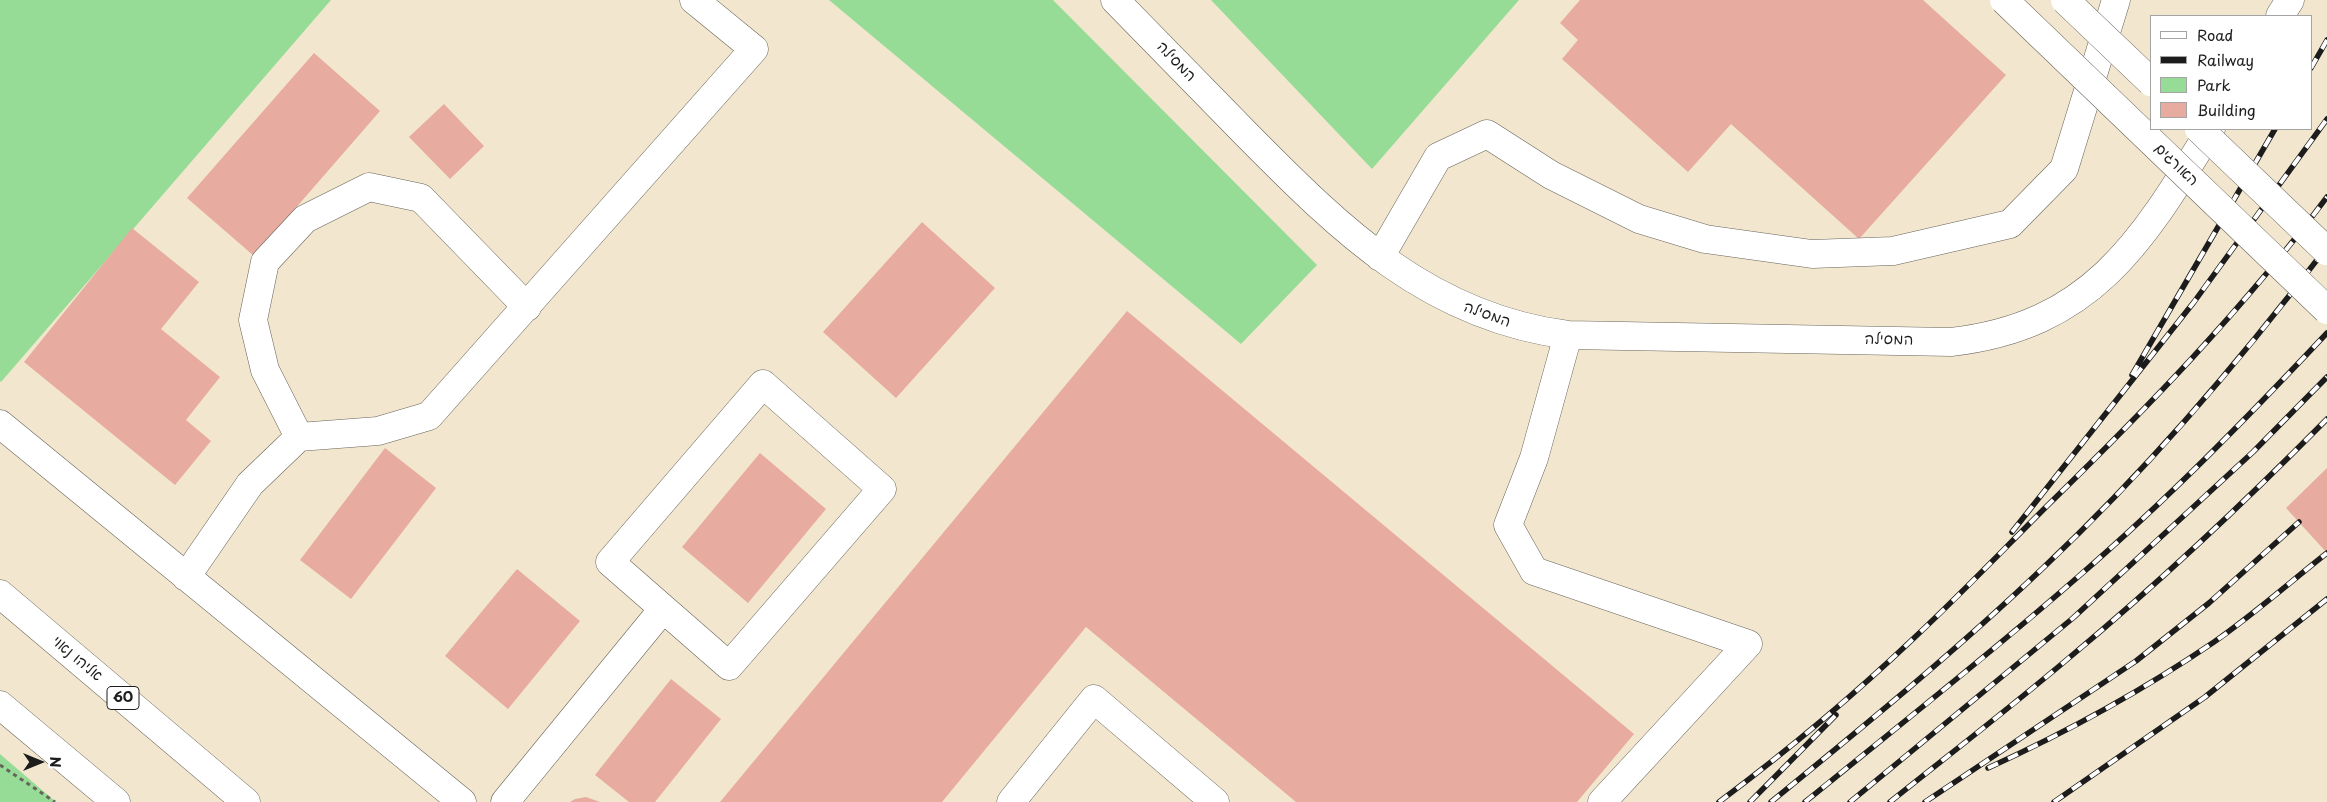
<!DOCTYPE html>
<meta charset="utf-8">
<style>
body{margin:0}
#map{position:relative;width:2327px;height:802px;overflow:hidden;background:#f2e7ce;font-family:"Playpen Sans",sans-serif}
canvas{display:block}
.legend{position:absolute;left:2150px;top:15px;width:162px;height:115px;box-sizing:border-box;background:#fff;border:1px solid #a4a4a4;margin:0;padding:6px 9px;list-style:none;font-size:15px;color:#1c1c1c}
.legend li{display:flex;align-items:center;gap:10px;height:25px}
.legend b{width:25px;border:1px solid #a4a4a4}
.north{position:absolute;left:15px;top:737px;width:50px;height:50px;-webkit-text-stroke:4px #fff;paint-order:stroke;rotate:90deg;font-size:14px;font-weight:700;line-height:20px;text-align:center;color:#1c1c1c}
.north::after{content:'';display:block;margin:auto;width:18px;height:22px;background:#1c1c1c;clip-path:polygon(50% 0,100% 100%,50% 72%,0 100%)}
</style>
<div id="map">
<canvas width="2327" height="802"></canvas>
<ul class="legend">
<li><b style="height:6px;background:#fff"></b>Road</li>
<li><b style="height:6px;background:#1c1c1c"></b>Railway</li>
<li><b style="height:14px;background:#96dc96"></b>Park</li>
<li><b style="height:14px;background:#e7aba0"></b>Building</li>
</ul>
<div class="north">N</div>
</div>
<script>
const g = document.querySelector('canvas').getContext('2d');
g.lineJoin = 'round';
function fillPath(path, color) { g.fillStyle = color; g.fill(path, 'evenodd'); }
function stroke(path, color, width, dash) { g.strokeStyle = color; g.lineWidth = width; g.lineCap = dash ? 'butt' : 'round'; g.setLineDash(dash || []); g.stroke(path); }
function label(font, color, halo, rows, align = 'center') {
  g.font = font + ' "Playpen Sans","Playpen Sans Hebrew",sans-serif'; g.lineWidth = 4; g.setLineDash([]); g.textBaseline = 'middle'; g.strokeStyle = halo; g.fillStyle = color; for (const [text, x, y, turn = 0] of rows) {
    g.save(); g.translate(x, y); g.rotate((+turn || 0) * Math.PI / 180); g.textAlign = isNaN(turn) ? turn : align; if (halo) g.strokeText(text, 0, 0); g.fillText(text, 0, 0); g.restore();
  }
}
fillPath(new Path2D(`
 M0,0H331L1,382L0,381Z
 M829,0H1053L1317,265L1241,344Z
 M1211,0H1519L1372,169Z
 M0,754L56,802H0Z`), '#96dc96');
fillPath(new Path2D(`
 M1580,0H1923L2006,75L1859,239L1731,124L1688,172L1562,59L1578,40L1560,23Z
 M314,53L380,111L254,256L187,198Z
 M444,104L484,146L450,179L409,137Z
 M922,222L995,288L896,398L823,332Z
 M132,228L199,282L161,329L220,377L186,420L211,441L175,485L24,362Z
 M1127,311L1634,734L1577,802H1296L1086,627L942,802H720Z
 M385,448L436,488L351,599L300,560Z
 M760,453L826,509L748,603L682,547Z
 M2327,468V553L2286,508Z
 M517,569L580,621L508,709L445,656Z
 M671,679L721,719L655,802H629L595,775Z
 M586,797L600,802H570L575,799Z`), '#e7aba0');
const minor = new Path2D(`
 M1115,0C1159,45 1203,90 1247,135C1342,231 1429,317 1568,335L1951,342C2093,326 2143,240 2211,129
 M2280,16L2290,0
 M1380,257L1438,157L1487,134L1551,175L1639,219L1705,239L1812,254L1893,251L2010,224L2064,169L2116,0
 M1568,335L1534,458L1508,525L1534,571L1748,644L1602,802
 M763,384L882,489L729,666L610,562Z
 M0,424L462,802
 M299,437L265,370L253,320L265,262L305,219L369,187L421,198L527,307
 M186,577L250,484L299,437L378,431L429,416L754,49L694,0
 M505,802L663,609
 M1011,802L1094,699L1215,802`);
const highway = new Path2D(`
 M0,594L246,802
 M0,705L116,802`);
stroke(minor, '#67635a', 29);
stroke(highway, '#67635a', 29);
stroke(new Path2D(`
 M0,765L55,802`), '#67635a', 3, [4, 4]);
stroke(minor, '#fff', 28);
stroke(highway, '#fff', 28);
const rail = new Path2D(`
 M2311,68L2327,40
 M2132,375L2275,129
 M2012,532L2194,302L2327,119
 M1988,768C2067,732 2142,691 2214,642C2253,615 2289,583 2327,553
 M1719,802C1787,751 1853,696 1914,638C1959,596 2002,551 2046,507C2146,409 2243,310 2327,197
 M1750,802L1836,715
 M1771,802C1864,726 1957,650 2044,567C2148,469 2241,360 2327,247
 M1805,802C1897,727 1990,654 2079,576C2167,500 2248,417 2327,333
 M1850,802L2073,618L2253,452L2327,377
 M1890,802C1950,754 2011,707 2070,657C2160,582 2245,502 2327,419
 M1925,802L2136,661L2209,603L2299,522
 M2054,802L2205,697L2327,599`);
stroke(rail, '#1c1c1c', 5.5);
stroke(rail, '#fff', 4, [11]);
const minorBridge = new Path2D(`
 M2004,0L2327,310
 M2065,0L2151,82
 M2199,129L2327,251`);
stroke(minorBridge, '#67635a', 29, []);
stroke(minorBridge, '#fff', 28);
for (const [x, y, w] of [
 [123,698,32]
]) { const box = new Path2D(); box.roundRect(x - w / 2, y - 11.5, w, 23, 4); g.fillStyle = '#fff'; g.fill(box); stroke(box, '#1c1c1c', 1); }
label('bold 14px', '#1c1c1c', null, [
 ["60",123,698]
]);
label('15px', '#1c1c1c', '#fff', [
 ["המסילה",1176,62,46],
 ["האורגים",2176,165,44],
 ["המסילה",1487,315,20],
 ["המסילה",1889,340,1],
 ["אליהו נאוי",77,659,40]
]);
</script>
